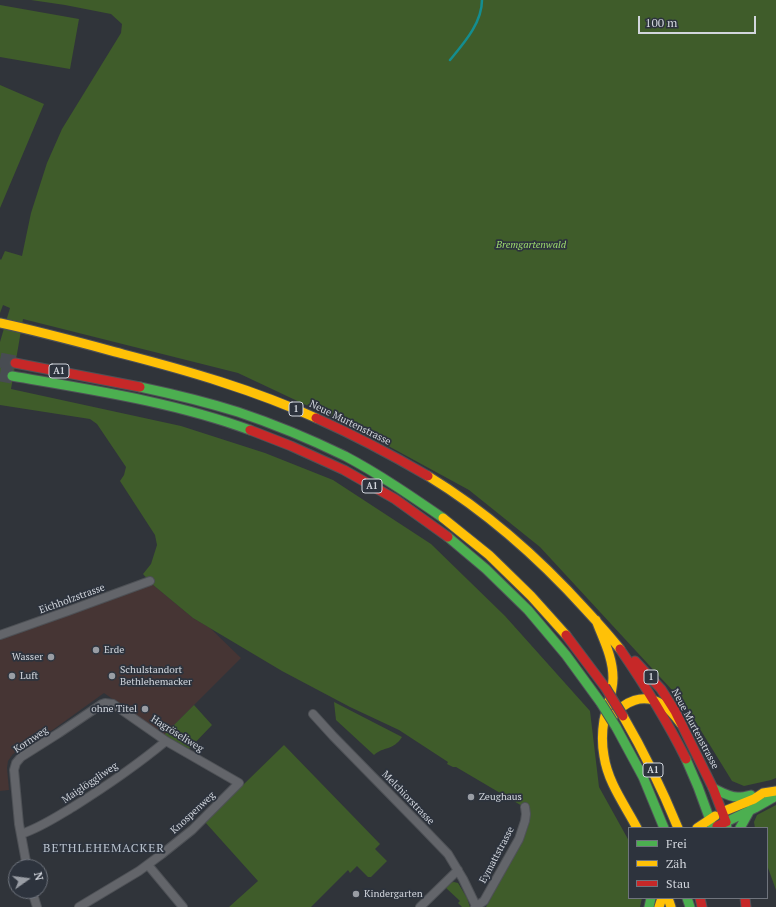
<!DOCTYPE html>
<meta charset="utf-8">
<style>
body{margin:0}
#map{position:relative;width:776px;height:907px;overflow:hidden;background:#30343a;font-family:"PT Serif",serif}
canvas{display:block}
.legend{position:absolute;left:628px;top:827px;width:140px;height:72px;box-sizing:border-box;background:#2d333d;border:1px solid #6f747d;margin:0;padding:5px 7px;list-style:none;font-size:12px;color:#d2d6dd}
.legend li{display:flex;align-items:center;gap:8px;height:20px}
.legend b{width:20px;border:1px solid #6f747d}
.north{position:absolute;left:8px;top:859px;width:40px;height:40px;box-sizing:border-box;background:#2d333d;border:1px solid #6f747d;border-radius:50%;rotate:76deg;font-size:11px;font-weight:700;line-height:16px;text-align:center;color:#d2d6dd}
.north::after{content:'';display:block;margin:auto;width:14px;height:18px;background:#999da4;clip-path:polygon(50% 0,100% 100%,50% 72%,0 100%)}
.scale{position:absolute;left:638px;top:16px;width:118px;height:18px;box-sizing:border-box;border:2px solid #d2d6dd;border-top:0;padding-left:5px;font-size:12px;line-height:14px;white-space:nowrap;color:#d2d6dd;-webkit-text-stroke:3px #2d333d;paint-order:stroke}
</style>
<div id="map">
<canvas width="776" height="907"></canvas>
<ul class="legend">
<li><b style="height:5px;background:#4caf50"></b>Frei</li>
<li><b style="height:5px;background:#ffc107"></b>Zäh</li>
<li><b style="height:5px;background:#c62828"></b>Stau</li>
</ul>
<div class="north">N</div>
<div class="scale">100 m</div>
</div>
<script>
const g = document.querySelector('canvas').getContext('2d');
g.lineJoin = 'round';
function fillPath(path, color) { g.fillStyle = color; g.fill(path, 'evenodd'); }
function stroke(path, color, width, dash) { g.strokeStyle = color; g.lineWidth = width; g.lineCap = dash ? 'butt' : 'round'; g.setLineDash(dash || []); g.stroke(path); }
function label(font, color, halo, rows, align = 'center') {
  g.font = font + ' "PT Serif",serif'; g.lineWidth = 3.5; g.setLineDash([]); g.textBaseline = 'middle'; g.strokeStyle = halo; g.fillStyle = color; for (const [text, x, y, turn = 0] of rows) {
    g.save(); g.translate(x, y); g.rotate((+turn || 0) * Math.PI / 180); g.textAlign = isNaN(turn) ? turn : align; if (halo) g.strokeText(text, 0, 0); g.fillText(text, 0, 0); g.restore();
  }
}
fillPath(new Path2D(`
 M152,584L193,618L210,628L241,658L164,735L104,693L54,729L13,754L8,761L7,768L9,790L0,791V638Z`), '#463534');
fillPath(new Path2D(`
 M31,0H776V778L771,780L744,786L732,781L684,703L540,547L469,490L359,430L238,373L23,319L11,389L181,426L265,453L333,480L431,544L505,616L590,711L599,787L629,841V898H642L640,907H486L521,843L528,826L529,818V810L456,767H453L447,764L448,762L399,730L350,707L282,671L193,618L152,584L143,574L151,564L157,545L155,535L120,481L124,475L126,467L97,424L90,419L0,405V342L10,308L3,305L0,313V259L1,260L5,251L22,256L31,213L47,163L62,129L121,33L122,24L111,14L65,5Z
 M0,5L79,19L70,69L0,57Z
 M0,85L44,104L0,208Z
 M334,702L402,737C393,751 384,746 374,755L336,720Z
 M194,705L212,725L189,749L164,735Z
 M284,745L380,844L375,849L387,861L371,877H368L357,866L350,873L348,870L311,907H229L258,881L205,822Z
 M776,805V890L767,865V828H755L754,822L757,815Z
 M454,882L458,883L467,898L470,907H462L458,903L460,901L445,887L449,883Z`), '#3f5c2a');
stroke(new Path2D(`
 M450,60C464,43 482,23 482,0`), '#148d8f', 2.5);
stroke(new Path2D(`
 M0,360L15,363
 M0,374L12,376`), '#484c52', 15, [15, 8]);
const street = new Path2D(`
 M0,635L68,611L150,581
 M313,714L333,736L422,827L448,854L463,879L476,906
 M21,834C40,828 56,817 73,807C105,787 137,765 166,741
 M148,865L183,907
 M27,867L19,824L14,770L16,763L21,757L59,733L102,704L105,703L113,704L166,741L239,783L192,830L162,854L139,871L79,907
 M32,891L37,907
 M420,907L458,870
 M475,907L484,901L519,839L525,821L526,814L525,807`);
const fast = new Path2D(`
 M12,376C92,390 174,402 250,430
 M140,387C173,394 206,402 238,412C274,424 310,439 345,456C379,474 411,496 443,518
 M448,537L486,569L528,610L566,655L601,703
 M616,727L643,777L664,828
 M686,759L698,787L713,828
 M713,788C721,792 729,797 738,797C742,797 747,796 751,795
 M726,822L755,808L776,796
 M726,822L727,828
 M740,828L750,810
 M687,898L690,907
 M649,907L651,898`);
const slow = new Path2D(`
 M0,323C42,332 82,343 123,354C189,371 254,390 316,418
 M428,476C487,512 539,558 586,610C598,623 609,635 620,649
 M443,518L489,555L531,596L566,635
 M596,620C603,639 613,657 613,678C613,693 607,706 604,720C602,732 602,745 604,756C608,783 625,805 637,828
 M623,716C644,752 662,789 678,828
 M611,719C623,701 644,692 663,705C671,710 676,717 681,724
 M722,812L754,799L763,793L776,791
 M697,828L715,816
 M668,898L671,907
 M659,907L662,898`);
const jam = new Path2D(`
 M15,363L140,387
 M316,418C354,435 392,455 428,476
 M250,430L291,446L344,470L395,499L448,537
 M566,635L605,687
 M620,649C644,684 667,721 686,759
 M635,661L661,689L675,711L713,788L726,822L717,826
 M700,898L702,907
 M745,898L746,907`);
stroke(street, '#4e5156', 10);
stroke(fast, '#4e5156', 11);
stroke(slow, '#4e5156', 11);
stroke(jam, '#4e5156', 11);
stroke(street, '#63656a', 8);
stroke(fast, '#4caf50', 9);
stroke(slow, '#ffc107', 9);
stroke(jam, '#c62828', 9);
const fastBridge = new Path2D(`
 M601,703L616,727`);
const jamBridge = new Path2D(`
 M605,687L623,716`);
stroke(fastBridge, '#4e5156', 11, []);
stroke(jamBridge, '#4e5156', 11, []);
stroke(fastBridge, '#4caf50', 9);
stroke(jamBridge, '#c62828', 9);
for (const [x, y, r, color] of [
 [96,650,4,"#999da4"],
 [51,657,4,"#999da4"],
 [12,676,4,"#999da4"],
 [112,676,4,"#999da4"],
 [145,709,4,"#999da4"],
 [471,797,4,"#999da4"],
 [356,894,4,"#999da4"]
]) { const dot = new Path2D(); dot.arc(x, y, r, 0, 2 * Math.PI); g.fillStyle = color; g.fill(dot); stroke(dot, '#2d333d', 1.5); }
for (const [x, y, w] of [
 [59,371,20],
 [296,409,14],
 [372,486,20],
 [651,677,14],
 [653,770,20]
]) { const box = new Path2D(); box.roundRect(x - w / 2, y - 7, w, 14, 3); g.fillStyle = '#2d333d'; g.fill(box); stroke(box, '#d2d6dd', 1); }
label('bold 9px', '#d2d6dd', null, [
 ["A1",59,371],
 ["1",296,409],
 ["A1",372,486],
 ["1",651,677],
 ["A1",653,770]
]);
label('italic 10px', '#9ddc6d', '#2d333d', [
 ["Bremgartenwald",531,245]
]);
label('10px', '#d2d6dd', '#2d333d', [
 ["Neue Murtenstrasse",350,423,26],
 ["Eichholzstrasse",72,599,-20],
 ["Neue Murtenstrasse",695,729,62],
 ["Hagröseliweg",177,734,32],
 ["Kornweg",31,740,-34],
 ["Maiglöggliweg",90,783,-34],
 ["Melchiorstrasse",408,798,46],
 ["Knospenweg",193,813,-43],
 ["Eymattstrasse",497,855,-62]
]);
label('10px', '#d2d6dd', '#2d333d', [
 ["Erde",104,650],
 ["Wasser",43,657,"right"],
 ["Schulstandort",120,670],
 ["Bethlehemacker",120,682],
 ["Luft",20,676],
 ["ohne Titel",137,709,"right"],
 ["Zeughaus",479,797],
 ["Kindergarten",364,894]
], 'left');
g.letterSpacing = '1px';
label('12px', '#bac3cf', '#2d333d', [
 ["BETHLEHEMACKER",104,849]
]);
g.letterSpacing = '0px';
</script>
